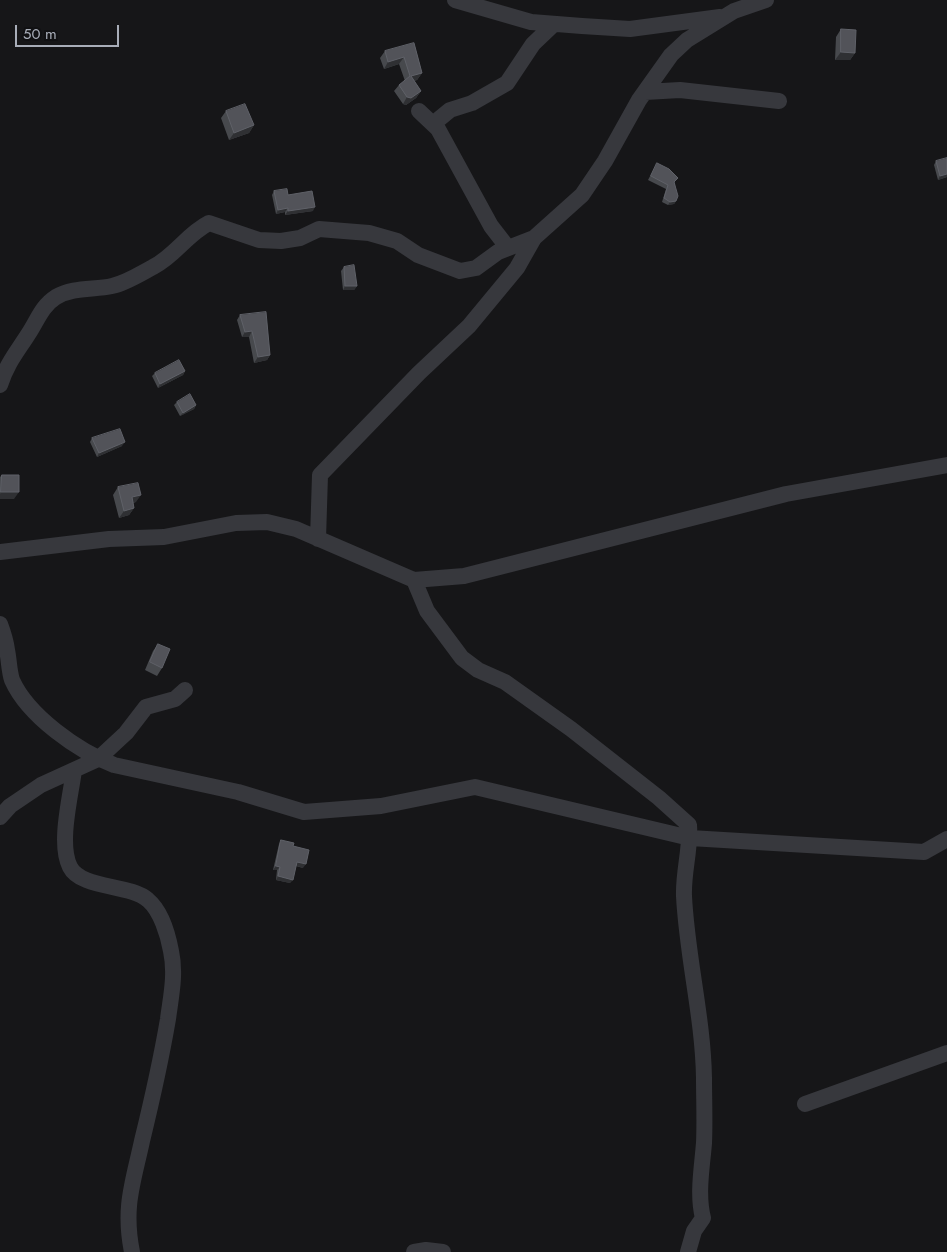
<!DOCTYPE html>
<style>
body{margin:0}
#map{position:relative;width:947px;height:1252px;overflow:hidden;background:#161618;font-family:Jost,sans-serif}
canvas{display:block}
.scale{position:absolute;left:15px;top:25px;width:104px;height:22px;box-sizing:border-box;border:2px solid #a8adb8;border-top:0;padding-left:6px;font-size:15px;line-height:18px;white-space:nowrap;color:#a8adb8;-webkit-text-stroke:4px #111113;paint-order:stroke}
</style>
<div id="map">
<canvas width="947" height="1252"></canvas>
<div class="scale">50 m</div>
</div>
<script>
const g = document.querySelector('canvas').getContext('2d');
g.lineJoin = 'round';
function stroke(path, color, width, dash) { g.strokeStyle = color; g.lineWidth = width; g.lineCap = dash ? 'butt' : 'round'; g.setLineDash(dash || []); g.stroke(path); }
function fillPath(path, color) { g.fillStyle = color; g.fill(path, 'evenodd'); }
stroke(new Path2D(`
 M455,0L531,22L582,26L630,29L720,17
 M645,92L680,90L779,101
 M419,111L438,129L491,226L508,248
 M433,124L450,110L472,103L507,83L533,44L554,24
 M0,385C7,363 17,352 29,333C38,319 42,306 56,297C73,287 94,290 112,286C126,283 140,274 153,267C175,256 187,234 209,223L259,240L281,241L300,238L319,229L369,233L397,241L418,255L460,271L476,268L498,252L534,238
 M318,539L320,475L419,373L469,326L517,268L534,238L582,195L605,161L639,100L671,55L687,40L734,11L766,0
 M0,552L109,539L164,537L236,523L267,522L296,529L414,580L427,611L462,658L478,670L505,682L571,729L659,798L689,825C691,848 683,872 684,896C687,957 703,1017 704,1078C704,1099 705,1121 704,1143C702,1168 697,1194 703,1218L694,1231L688,1252
 M414,580L464,576L786,494L947,465
 M0,624C3,632 6,641 7,650C9,659 9,671 12,680C28,716 78,751 114,765L238,792L304,812L381,806L475,787L690,838L924,852L947,839
 M74,770C71,795 58,844 70,867C81,889 130,884 148,900C161,911 168,935 171,951C176,974 171,996 168,1019C161,1060 152,1100 142,1141C133,1183 123,1207 132,1252
 M0,817L10,806L41,785L98,759L126,733L146,707L175,699L185,690
 M805,1104L947,1053
 M414,1252L426,1250L443,1252`), '#37383d', 16);
fillPath(new Path2D(`
 M841,29L855,53L850,60H835L836,37Z
 M414,43L422,73L417,80L414,81L421,91L416,98L406,105L403,104L394,91L399,85L405,81L399,64L384,69L380,58L385,51Z
 M226,111L254,125L249,133L229,140L221,118Z
 M936,161L947,177L938,180L934,165Z
 M657,163L675,183L676,201L674,204L668,205L662,202L666,189L648,180Z
 M274,191L288,195L313,211L285,215V212L276,214L272,195Z
 M344,267L357,286L354,290H343L341,271Z
 M240,315L270,355L267,360L254,363L249,337H242L237,320Z
 M185,371L183,375L158,388L152,376L155,373Z
 M177,402L196,405L194,409L180,416L174,405Z
 M92,438L122,446L97,457L90,442Z
 M2,475L14,499H0V477Z
 M118,487L136,502L133,503L134,508L129,515L119,518L113,495Z
 M158,644L162,668L157,676L145,670L153,651Z
 M281,840L293,846L303,868L296,866L290,883L276,880L277,870H273L279,844Z`), '#47494d');
fillPath(new Path2D(`
 M841,52L855,53L850,60H835Z
 M404,57L399,64L384,69L388,62Z
 M422,73L417,80L406,83L411,76Z
 M421,91L416,98L406,105L403,104L407,97Z
 M254,125L249,133L229,140L234,133Z
 M947,174V177L938,180L940,176Z
 M676,201L674,204L668,205L670,202Z
 M315,207L313,211L285,215L288,211Z
 M288,208L285,212L276,214L278,210Z
 M345,286H357L354,290H343Z
 M252,331L249,337H242L245,332Z
 M270,355L267,360L254,363L258,357Z
 M185,371L183,375L158,388L160,384Z
 M196,405L194,409L180,416L183,413Z
 M125,442L122,446L97,457L99,453Z
 M1,492H19L14,499H0V494Z
 M141,495L136,502L126,504L132,497Z
 M134,508L129,515L119,518L124,511Z
 M297,862L306,864L303,868L294,865Z
 M276,866L280,867L277,870H273Z
 M278,876L293,880L290,883L276,880Z`), '#2f3033');
const building = new Path2D(`
 M841,29L856,30L855,53L841,52Z
 M414,43L422,73L411,76L421,91L411,98L407,97L399,85L410,76L404,57L388,62L385,51Z
 M245,104L254,125L234,133L226,111Z
 M947,158V174L940,176L936,161Z
 M657,163L669,169L678,178L674,182L678,196L676,201L670,202L664,198L668,185L651,176Z
 M287,189L288,195L312,191L315,207L288,211V208L278,210L274,191Z
 M354,265L357,286H345L344,267Z
 M266,312L270,355L258,357L252,331L245,332L240,315Z
 M179,360L185,371L160,384L155,373Z
 M190,394L196,405L183,413L177,402Z
 M120,429L125,442L99,453L92,438Z
 M2,475H19V492H1Z
 M138,483L141,495L132,497L134,508L124,511L118,487Z
 M158,644L170,649L162,668L150,662Z
 M281,840L294,843L293,846L309,850L306,864L297,862L293,880L278,876L280,867L276,866Z`);
fillPath(building, '#525359');
stroke(building, '#5f6168', 1);
</script>
